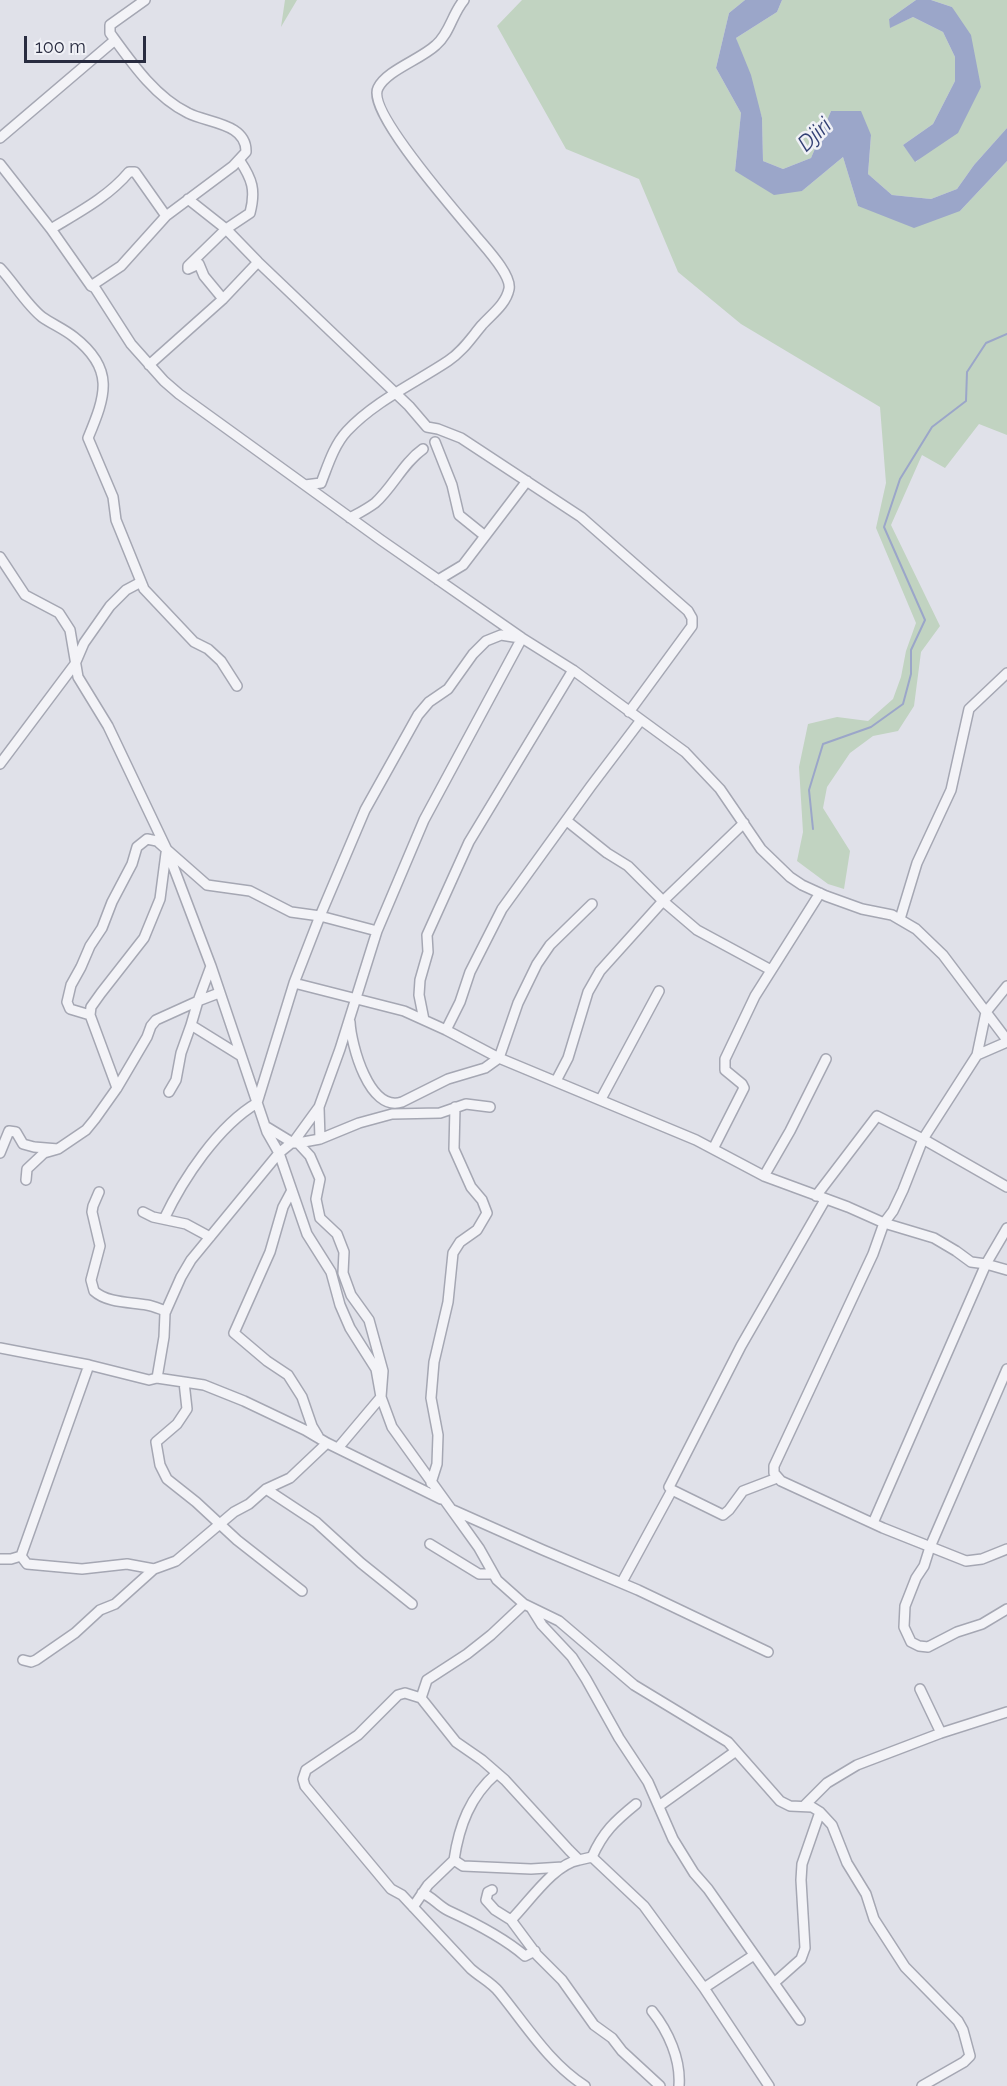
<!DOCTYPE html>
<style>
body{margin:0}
#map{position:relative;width:1007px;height:2086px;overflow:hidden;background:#e0e1e9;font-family:Raleway,sans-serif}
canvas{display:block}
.scale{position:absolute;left:24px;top:36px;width:122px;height:27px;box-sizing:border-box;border:3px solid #292c40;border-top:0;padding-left:8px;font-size:18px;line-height:21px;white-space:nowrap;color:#292c40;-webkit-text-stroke:4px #f0f1f6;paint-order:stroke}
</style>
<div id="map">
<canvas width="1007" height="2086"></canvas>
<div class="scale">100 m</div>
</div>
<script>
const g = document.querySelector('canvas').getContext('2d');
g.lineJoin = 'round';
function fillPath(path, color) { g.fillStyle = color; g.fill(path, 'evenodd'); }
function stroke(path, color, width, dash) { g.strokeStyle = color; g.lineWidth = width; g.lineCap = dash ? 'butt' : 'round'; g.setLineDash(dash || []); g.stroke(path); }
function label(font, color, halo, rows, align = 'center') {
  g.font = font + ' Raleway,sans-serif'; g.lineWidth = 5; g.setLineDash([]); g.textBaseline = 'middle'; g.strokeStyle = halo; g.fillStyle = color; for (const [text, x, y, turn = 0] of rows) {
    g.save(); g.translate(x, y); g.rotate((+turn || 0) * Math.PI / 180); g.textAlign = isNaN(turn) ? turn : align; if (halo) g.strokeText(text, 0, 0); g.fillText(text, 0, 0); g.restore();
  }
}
fillPath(new Path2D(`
 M285,0H297L281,27Z
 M522,0H745L729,13L716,68L741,113L735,171L802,191L843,157L858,206L960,211L1007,161V435L979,424L945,468L922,455L891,525L940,626L921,652L914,706L898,731L873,736L850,753L827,787L823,808L850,851L844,889L828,884L797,861L803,832L799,767L808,724L837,717L868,721L893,699L901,677L906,651L916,623L876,528L886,483L880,407L741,324L678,272L639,179L566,149L497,26Z
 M782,0H916L889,19L891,27L913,17L943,32L955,57V81L933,124L903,145L916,162L981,87L952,7L931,0H1007V128L974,165L957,189L931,199L892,195L868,174L871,135L831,111L811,158L783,169L763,161L762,118L736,38L777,12Z`), '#c1d3c1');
fillPath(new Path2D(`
 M745,0H782L777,12L736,38L751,75L762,118L763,161L783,169L811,158L831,111H861L871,135L868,174L892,195L931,199L957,189L974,165L1007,128V161L960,211L914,228L858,206L843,157L802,191L774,195L735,171L741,113L716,68L729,13Z
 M916,0H931L952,7L971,35L981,87L958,133L915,162L903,145L933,124L955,81V57L943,32L913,17L890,28L889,19Z`), '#9ba6c9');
stroke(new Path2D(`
 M813,829L809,790L823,744L871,727L903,704L911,674V650L925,620L884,527L900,479L932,427L966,401L967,372L986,343L1007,334`), '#9ba6c9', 2);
const minor = new Path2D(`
 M0,138L115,40
 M0,164L51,229L91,286L95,288L131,344L164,381L179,394L381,540L522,638L573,670L685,752L720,789L761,849L790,877L802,885L826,896L862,909L892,915L916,929L943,955L1007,1040
 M188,199L226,229L258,262L409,406L427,427L438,429L461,438L581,517L688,611L692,618V626L629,712
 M51,229C79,212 108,197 129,172H135L166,216
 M0,268C14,283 26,304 42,317C52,324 64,329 74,337C115,369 106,395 88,438L113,497L116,520L144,589L194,642L208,649L221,661L237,686
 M91,286L121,266L166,216L233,166L246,152C247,123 207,123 188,113C155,97 131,62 110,33V25L145,0
 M223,299L204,276L199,264L188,269V266L226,229L250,213C256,190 252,179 240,161
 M149,365L223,299L258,262
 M435,442L452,485L459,515L485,536
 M305,485L321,483C328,465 334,445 347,431C375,401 415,383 448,361C463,351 471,338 482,325C492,314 506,304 509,289C512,275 485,247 476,236C458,214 366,111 378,88C387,70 420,60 436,45C450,33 452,14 464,0
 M350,518C359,513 367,509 375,503C393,487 403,463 423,449
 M0,557L25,595L59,613L70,630L78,677L108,726L167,850L211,966L267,1132L279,1153L307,1234L331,1272L340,1305L350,1328L376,1369L381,1397L392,1427L451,1509L479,1548L497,1580L524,1604L559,1621L634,1685L728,1742L780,1801L790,1806L812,1807L820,1812L832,1825L847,1863L866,1894L874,1919L905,1967L958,2021L963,2030L970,2056L964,2062L922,2086
 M438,580L463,565L527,481
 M0,764L75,664L84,643L110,606L126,590L141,582
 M567,821L607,853L628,866L663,901L697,930L771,970
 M900,919L917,863L951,790L969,709L1007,673
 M294,983L404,1011L446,1030L499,1058L696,1140L764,1176L848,1207L884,1223L934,1238L956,1251L971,1262L986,1264L1007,1270
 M219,993L198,1001L191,1025L241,1056
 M90,1015L70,1009L67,1002L71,985L81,967L90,946L102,928L112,902L132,864L137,847L147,839L157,841L207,885L250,891L291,912L320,916L377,931
 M424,1020L419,995L420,980L428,952L427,935L469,842L573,670
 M350,1022C351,1044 369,1113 402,1102L448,1079L485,1068L499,1058L518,1003L537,964L550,945L592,904
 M446,1030L460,1002L470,972L502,909L591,786L641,720
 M1007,1042L977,1055L923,1139L903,1190L893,1211L884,1223L873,1254L774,1466V1473L781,1481L883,1528L966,1561L982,1559L1007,1549
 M977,1055L986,1012L1007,986
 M556,1081L568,1058L588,992L600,971L663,901L744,823
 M117,1088L90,1015L91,1007L101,993L144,938L160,899L166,853
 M169,1092L176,1080L181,1053L191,1025
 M601,1099L659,991
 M319,1108L320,1139
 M265,1126L293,1143H298L320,1139L359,1123L392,1114L440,1113L466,1104L490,1107
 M298,1143L310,1156L320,1179L316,1199L320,1218L337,1234L344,1252L343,1273L351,1295L369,1320L383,1371L381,1397L338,1448
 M58,1149L86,1130L95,1119L117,1088L147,1037L151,1026L156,1020L198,1001L211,966
 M713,1149L744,1088L742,1084L725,1070V1059L755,996L820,893
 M0,1153L9,1131L16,1132L23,1144L34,1147L58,1149L44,1153L27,1169L26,1180
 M764,1176L790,1131L826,1059
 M99,1192L93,1206L92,1212L100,1246L91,1280L94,1291C107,1303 130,1302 147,1305C153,1306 160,1309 166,1311
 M291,1192L283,1207L270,1252L234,1333L267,1361L288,1375L302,1397L312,1426L318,1436
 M816,1196L877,1116L923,1139L1007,1187
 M143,1212L153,1217L186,1224L210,1237
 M164,1219C183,1179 218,1126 257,1103L294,983L320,916L365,810L418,715L429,702L448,689L473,654L486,641L501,635L520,638
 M0,1348L89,1365L149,1380L157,1378L164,1337L165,1313L181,1277L191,1260L279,1153L295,1140L319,1107L340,1049L377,931L424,820L522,638
 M89,1365L21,1556L27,1564L82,1569L127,1564L154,1569
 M1007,1369L930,1547L924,1566L916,1578L905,1606L904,1627L911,1642L919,1646L928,1647L957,1632L982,1624L1007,1609
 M157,1378L204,1385L244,1401L305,1430L327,1443L441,1499
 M184,1382L187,1409L177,1424L156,1442L160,1465L167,1479L196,1502L237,1540L302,1591
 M777,1478L743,1491L729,1510L723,1515L672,1490L669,1487L741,1346L825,1200
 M431,1483L437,1464L438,1435L431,1398L434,1362L448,1302L453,1253L460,1242L477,1230L487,1213L482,1200L471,1187L454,1149L455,1107
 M266,1489L316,1522L361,1563L412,1604
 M453,1510L543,1550L638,1590L768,1652
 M873,1523L986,1264L1007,1228
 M430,1544L479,1574H493
 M0,1559H11L21,1556
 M622,1582L672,1490
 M532,1609L542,1625L572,1657L586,1679L619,1738L648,1782L673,1839L694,1873L708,1889L800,2020
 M23,1660L31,1662L36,1660L75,1633L100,1610L115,1604L154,1569L176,1561L234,1512L249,1504L266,1489L290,1478L327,1443
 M920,1689L941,1733
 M421,1698L427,1680L467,1654L491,1635L524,1604
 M497,1773C470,1796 459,1826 454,1860L463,1866L531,1869L563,1867
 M659,1806L736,1751
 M804,1806L827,1783L857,1765L941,1733L1007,1712
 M592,1857C603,1832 615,1821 636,1804
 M579,1860C554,1864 529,1902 511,1920L537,1955L562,1980L594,2025L612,2038L622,2051L660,2086
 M492,1890L488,1892L486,1900L495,1910L511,1920
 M422,1893C433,1897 438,1906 449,1911C475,1923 503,1937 525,1956L535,1951
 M413,1907L428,1885L454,1860
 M774,1983L801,1959L805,1948L801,1880L802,1864L820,1812
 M704,1988L754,1955
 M652,2011C668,2031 681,2059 679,2086
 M585,2086C549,2063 526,2025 499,1992C492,1983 480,1977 471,1969C448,1944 425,1920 402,1895L391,1889L305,1786L303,1779L306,1770L358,1735L398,1695L405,1693L421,1698L456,1742L482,1760L505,1780L569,1850L579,1860L592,1857L644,1906L704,1988L769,2086`);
stroke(minor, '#a5a7b3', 12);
stroke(minor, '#f3f3f7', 9);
label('italic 22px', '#334074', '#f0f1f6', [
 ["Djiri",815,135,-44]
]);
</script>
